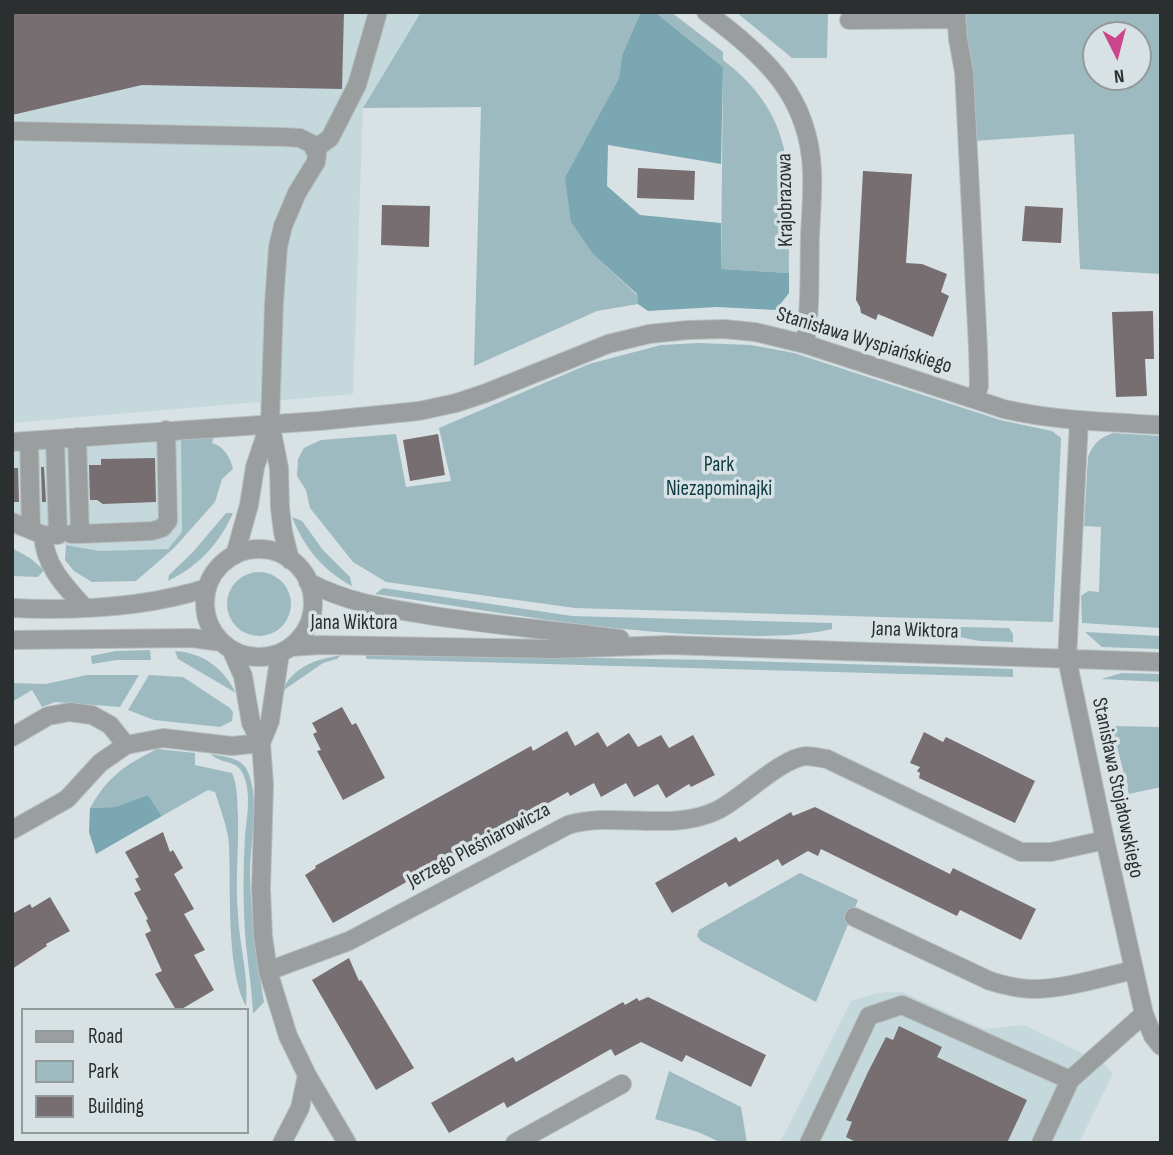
<!DOCTYPE html>
<meta charset="utf-8">
<style>
body{margin:0}
#map{position:relative;width:1173px;height:1155px;overflow:hidden;background:#d8e2e4;font-family:"Sofia Sans Condensed",sans-serif}
canvas{display:block}
.frame{position:absolute;inset:0;border:14px solid #2c2f30;pointer-events:none}
.legend{position:absolute;left:21px;top:1008px;width:228px;height:126px;box-sizing:border-box;background:#d8e2e4;border:2px solid #939a9c;margin:0;padding:9px 12px;list-style:none;font-size:21px;color:#2c2f30}
.legend li{display:flex;align-items:center;gap:14px;height:35px}
.legend b{width:35px;border:2px solid #939a9c}
.north{position:absolute;left:1082px;top:21px;width:70px;height:70px;box-sizing:border-box;background:#d8e2e4;border:2px solid #939a9c;border-radius:50%;rotate:174deg;font-size:19px;font-weight:700;line-height:28px;text-align:center;color:#2c2f30}
.north::after{content:'';display:block;margin:auto;width:24px;height:32px;background:#ca4589;clip-path:polygon(50% 0,100% 100%,50% 72%,0 100%)}
</style>
<div id="map">
<canvas width="1173" height="1155"></canvas>
<div class="frame"></div>
<ul class="legend">
<li><b style="height:9px;background:#9a9e9f"></b>Road</li>
<li><b style="height:19px;background:#9dbac1"></b>Park</li>
<li><b style="height:19px;background:#766e71"></b>Building</li>
</ul>
<div class="north">N</div>
</div>
<script>
const g = document.querySelector('canvas').getContext('2d');
g.lineJoin = 'round';
function fillPath(path, color) { g.fillStyle = color; g.fill(path, 'evenodd'); }
function stroke(path, color, width, dash) { g.strokeStyle = color; g.lineWidth = width; g.lineCap = dash ? 'butt' : 'round'; g.setLineDash(dash || []); g.stroke(path); }
function label(font, color, halo, rows, align = 'center') {
  g.font = font + ' "Sofia Sans Condensed",sans-serif'; g.lineWidth = 7; g.setLineDash([]); g.textBaseline = 'middle'; g.strokeStyle = halo; g.fillStyle = color; for (const [text, x, y, turn = 0] of rows) {
    g.save(); g.translate(x, y); g.rotate((+turn || 0) * Math.PI / 180); g.textAlign = isNaN(turn) ? turn : align; if (halo) g.strokeText(text, 0, 0); g.fillText(text, 0, 0); g.restore();
  }
}
fillPath(new Path2D(`
 M12,12H421L363,108L353,394L12,423Z
 M181,439L182,532L168,549L100,551L12,535V452Z
 M902,992L984,1029L1024,1025L1103,1063L1113,1074L1079,1143H780L851,1001L876,993Z`), '#c5d8dc');
fillPath(new Path2D(`
 M421,12H647L640,14L622,55L619,78L565,177L594,255L637,295L638,304L597,311L474,366L481,107L363,108Z
 M655,12H671L723,52V60C802,120 789,185 789,273L721,269L723,67Z
 M736,12H828L827,58H792Z
 M966,12H1161V274L1080,269L1074,134L974,141ZM1096,35H1138V77H1096Z
 M699,343L751,345L794,353L1000,420L1052,431L1061,438L1053,622L575,608L386,582L353,562L310,508L306,490L297,476L298,459L304,448L321,440L396,434L406,487L451,481L439,428L589,364L661,345Z
 M1113,433L1161,436V628L1082,623L1081,596L1088,591L1099,592L1101,527L1084,526L1088,457C1093,444 1099,438 1113,433Z
 M214,435L212,443C224,446 230,457 233,469L222,479L215,502L174,548L136,581L92,582L74,571L65,560L66,545L100,551L168,549L182,532L181,439Z
 M226,513H233C219,544 199,566 168,581L169,575L193,552Z
 M292,517L302,521L323,550L350,577L352,586C322,570 304,547 292,517Z
 M12,548L30,558L44,570L38,577L12,576Z
 M227 604a32 32 0 1 1 64 0a32 32 0 1 1-64 0Z
 M383,588L572,616L832,623V629C792,638 755,636 715,635C601,632 487,610 375,594Z
 M912,626L1009,628L1013,634V642L980,641L912,628Z
 M1085,632L1161,636V649L1102,647Z
 M150,650L151,660H117L92,664L91,656L116,651Z
 M175,651C204,653 223,668 236,693L178,659Z
 M366,654L711,660L1013,669V677L366,659Z
 M341,655L337,659L323,663L281,692C294,666 314,660 341,655Z
 M1122,673L1161,674V682L1101,679Z
 M87,675H139L120,707L55,702L42,707L32,690L12,702V683L46,684Z
 M149,675L183,677L230,708L233,712L232,721L220,727L154,720L128,710Z
 M1112,726L1161,727V787L1129,794Z
 M157,749L195,753V765L232,773C238,787 237,801 238,816C239,848 235,881 238,914C239,944 249,976 246,1006C226,970 231,887 229,845C228,828 220,808 215,792L208,790L162,816L148,795L115,807L90,808C108,776 125,765 157,749Z
 M211,754C225,757 242,757 248,772C260,799 250,844 250,874C251,917 257,959 264,1002L253,1014C252,987 247,960 245,933C243,901 243,868 245,836C247,817 252,790 242,772C236,760 220,764 211,754Z
 M800,873L858,900L816,1002L701,941L697,936L699,930Z
 M669,1071L741,1107L747,1143H722L698,1132L655,1119Z`), '#9dbac1');
fillPath(new Path2D(`
 M647,12H655L723,67L721,164L608,145L607,186L640,215L721,223V269L789,273V293L776,310L716,307L648,311L638,304L637,294L594,255L571,222L565,177L619,78L622,55L640,14Z
 M148,795L162,816L96,854L89,832L90,808L115,807Z`), '#7aa7b1');
fillPath(new Path2D(`
 M12,12H344L342,89L142,85L12,115Z
 M638,168L695,171L694,200L637,198Z
 M863,171L912,174L906,263L922,264L947,274L941,292L949,296L933,337L878,314L876,320L861,313L860,307L856,300Z
 M382,205L430,206L429,247L381,245Z
 M1025,206L1063,208L1061,243L1022,241Z
 M1153,311L1154,359H1145L1147,396L1116,397L1112,312Z
 M438,434L445,475L410,481L403,440Z
 M155,458L156,502L103,504L97,500H90L89,465H101V459Z
 M41,467H44L46,502H42Z
 M12,468H18L19,502H12Z
 M342,707L352,725L356,723L385,778L343,800L317,751L321,750L313,734L317,732L312,723Z
 M567,731L575,746L598,732L607,747L629,733L638,747L661,735L669,748L693,735L715,775L691,787L689,784L666,798L658,784L634,797L626,783L601,797L594,783L570,796L568,792L333,923L305,875L316,868L315,866L531,746L533,751Z
 M924,732L943,742L946,737L1035,781L1015,823L919,778L920,773L917,771L920,767L910,763Z
 M815,807L950,874L953,868L1036,909L1021,940L960,910L957,916L821,849L818,856L808,851L782,866L778,859L729,887L726,882L672,913L655,883L736,837L739,842L791,812L793,816Z
 M163,832L170,852L173,850L183,868L174,874L194,909L184,914L205,950L194,955L214,990L180,1010H176L155,974L162,971L145,934L151,931L146,920L148,919L134,893L141,890L135,879L139,877L125,852Z
 M50,897L70,931L46,944L47,946L12,969V914L30,904L32,908Z
 M349,958L359,981L361,980L414,1068L376,1090L312,980Z
 M648,997L766,1055L751,1087L686,1055L682,1062L641,1042L615,1056L611,1049L507,1108L504,1102L449,1133L431,1103L513,1057L516,1062L623,1002L625,1005L637,998L639,1001Z
 M899,1026L942,1047L937,1057L1027,1100L1007,1143H858L846,1137L852,1122L846,1120L868,1072L886,1037L893,1040Z`), '#766e71');
const minor = new Path2D(`
 M706,12C763,55 809,94 812,171C813,193 811,214 810,236C809,272 811,308 805,344
 M956,12L958,39L964,72L978,348L979,386L975,399
 M849,20L956,19
 M12,131L284,137L300,138L312,144L317,155L316,162L297,193L283,226L278,247L274,303L270,422L279,468L280,508L283,532L290,560
 M315,149L330,138L357,85L378,12
 M1079,420L1067,659L1105,840L1144,1014L1153,1036L1161,1046
 M29,441L31,530L43,535H58L55,439
 M12,442L319,421L419,411L456,403L486,393L608,344L649,334L688,330L724,329L755,332L805,344L1004,409C1055,421 1108,422 1161,425
 M12,522L31,530
 M71,534H80L77,437
 M80,534L152,531L162,528L168,521L166,430
 M43,535C45,566 64,585 84,607
 M205 603a54 54 0 1 1 108 0a54 54 0 1 1-108 0Z
 M235,555L249,505L255,467L270,422
 M308,582C346,602 380,607 422,614C487,625 554,630 620,639
 M12,608C77,611 145,608 207,588
 M12,640L192,638L221,642
 M290,647L321,645L554,649L669,645L1161,662
 M231,649L243,676L251,723L261,743L264,785L261,889L263,936L268,971L288,1036L307,1075L347,1143
 M12,737L48,716L70,712L92,715L110,725L126,745
 M261,743L270,721L280,653
 M12,830L67,799L100,763L126,745L163,738L232,746L261,743
 M854,917L990,981C1003,985 1018,989 1033,989C1066,989 1102,977 1134,970
 M268,971L349,941L568,825C616,811 671,833 718,810C742,798 781,758 806,756C812,756 820,758 827,759L1021,852H1051L1105,840
 M282,1143L300,1108L307,1075
 M515,1143L622,1084
 M809,1143L869,1016L902,1005L1070,1080
 M1041,1143L1070,1080L1144,1014`);
stroke(minor, '#b6bec0', 20);
stroke(minor, '#9a9e9f', 18);
label('21px', '#2c2f30', '#d8e2e4', [
 ["Krajobrazowa",786,200,-91],
 ["Stanisława Wyspiańskiego",864,341,17],
 ["Jana Wiktora",354,624],
 ["Jana Wiktora",915,631,2],
 ["Stanisława Stojałowskiego",1117,788,78],
 ["Jerzego Pleśniarowicza",479,846,-28]
]);
label('21px', '#0e3a42', '#d8e2e4', [
 ["Park",719,466],
 ["Niezapominajki",719,490]
]);
</script>
